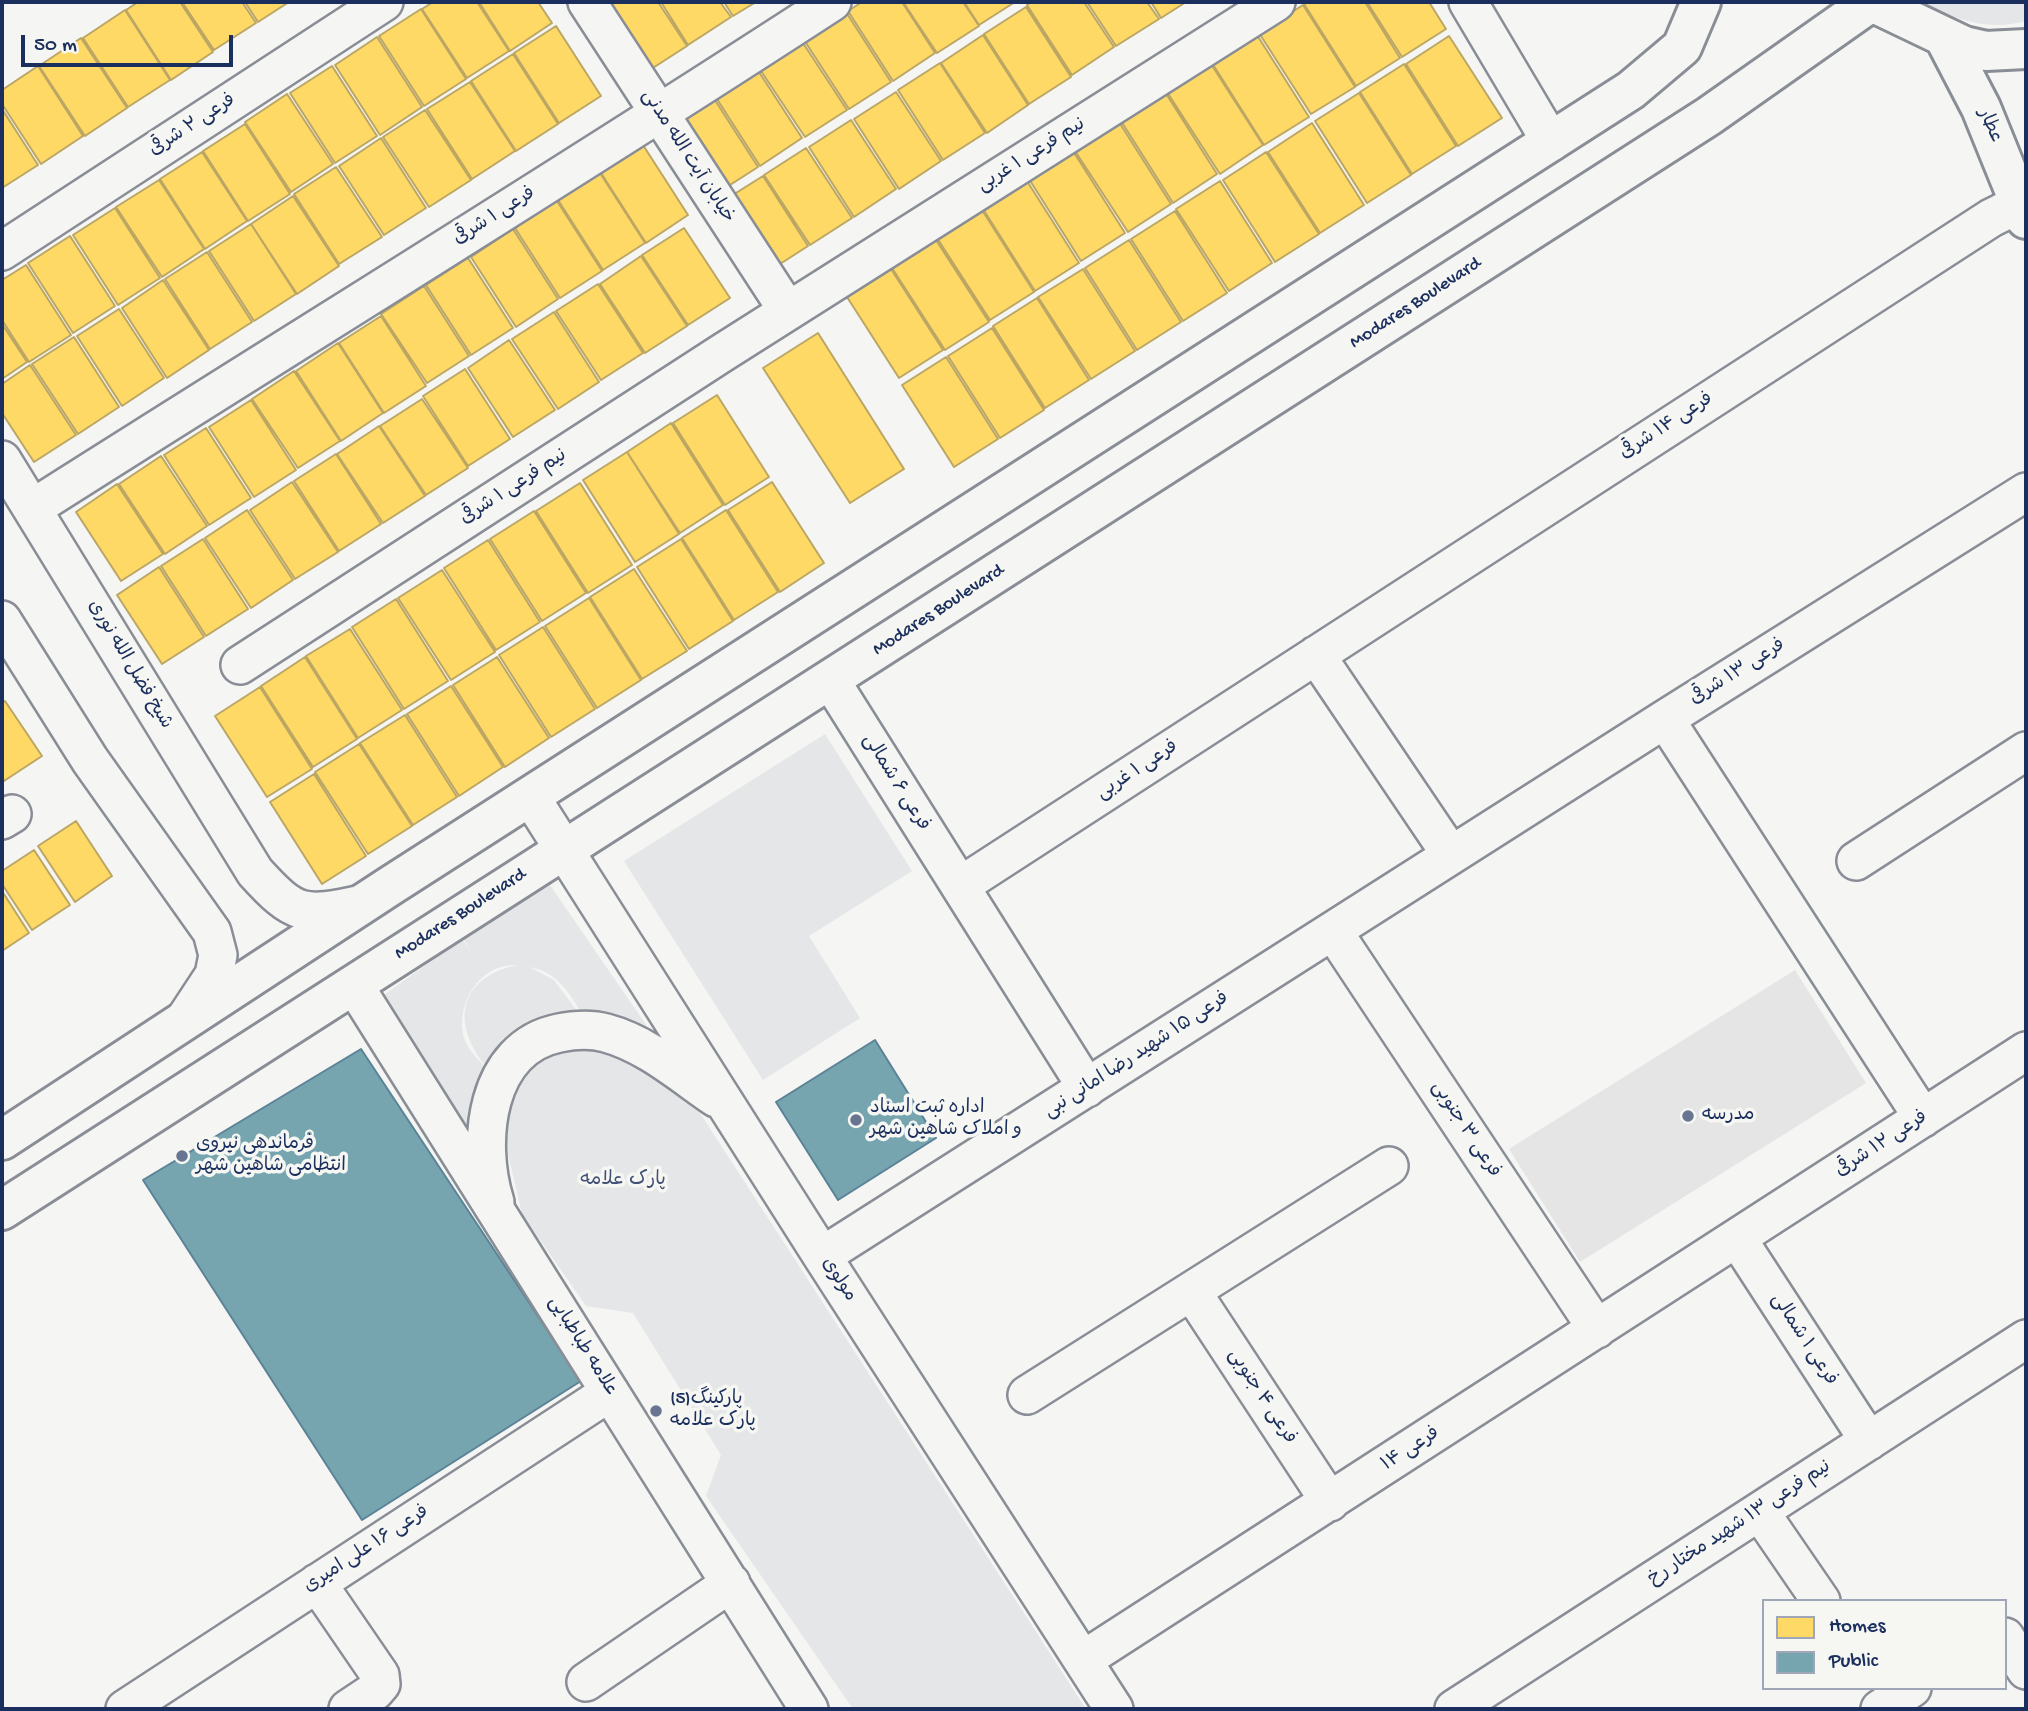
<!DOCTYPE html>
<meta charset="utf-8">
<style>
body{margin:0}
#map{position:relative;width:2028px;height:1711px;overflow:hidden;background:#f5f5f3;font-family:"Gochi Hand",sans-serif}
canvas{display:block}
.frame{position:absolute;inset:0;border:4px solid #1b2f5e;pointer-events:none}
.legend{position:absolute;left:1762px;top:1599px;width:245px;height:91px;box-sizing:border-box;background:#f6f6f2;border:2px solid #9ea6b7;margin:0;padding:9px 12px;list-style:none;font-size:21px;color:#1b2f5e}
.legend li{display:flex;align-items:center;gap:14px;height:35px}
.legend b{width:35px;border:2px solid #9ea6b7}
.scale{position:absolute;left:21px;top:35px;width:212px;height:32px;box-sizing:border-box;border:4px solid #1b2f5e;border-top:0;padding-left:9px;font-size:21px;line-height:24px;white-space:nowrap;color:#1b2f5e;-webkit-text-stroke:5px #f6f6f2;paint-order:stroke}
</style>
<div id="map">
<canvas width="2028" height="1711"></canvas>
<div class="frame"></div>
<ul class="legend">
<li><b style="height:19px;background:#ffd966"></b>Homes</li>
<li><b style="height:19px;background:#76a5af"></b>Public</li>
</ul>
<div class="scale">50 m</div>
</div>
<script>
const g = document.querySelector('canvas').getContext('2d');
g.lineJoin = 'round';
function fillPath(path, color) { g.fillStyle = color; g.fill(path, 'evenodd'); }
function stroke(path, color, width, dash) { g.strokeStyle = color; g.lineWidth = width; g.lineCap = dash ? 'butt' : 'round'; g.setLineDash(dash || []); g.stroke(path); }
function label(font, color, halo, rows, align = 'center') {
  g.font = font + ' "Gochi Hand","Playpen Sans Arabic",sans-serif'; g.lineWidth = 7; g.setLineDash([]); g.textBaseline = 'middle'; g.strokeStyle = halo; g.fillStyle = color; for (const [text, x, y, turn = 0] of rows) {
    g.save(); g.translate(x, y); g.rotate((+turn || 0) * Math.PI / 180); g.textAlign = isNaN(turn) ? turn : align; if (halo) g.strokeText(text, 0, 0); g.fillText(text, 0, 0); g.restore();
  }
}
fillPath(new Path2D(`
 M1795,970L1866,1083L1580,1262L1509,1149Z`), '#e5e5e6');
fillPath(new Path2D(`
 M1920,2H2026V21C1987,32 1955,19 1920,2Z
 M825,734L912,871L809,936L860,1018L763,1080L624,861Z
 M550,885L651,1032L629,1020L580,1011C568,990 555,971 529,967L554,980L577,1011C541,1014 506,1034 485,1065C450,1022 460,977 517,965C481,963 457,1001 463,1034C466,1047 475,1056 484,1066L472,1108L468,1137L384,995L462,939L471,952L463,938Z
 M565,1045L616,1051L667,1083L698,1110L1086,1709H853L706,1496L721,1455L633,1313L586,1306L522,1214L508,1154L505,1123L507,1104L522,1068Z`), '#e4e6e7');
const homes = new Path2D(`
 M138,2H180L213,52L171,80L126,10Z
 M182,2H242L256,23L214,50Z
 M245,2H289L258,22Z
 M433,2H477L509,51L467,78L422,9Z
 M479,2H538L552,23L510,51Z
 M601,2H658L687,46L645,73Z
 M661,2H720L731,17L688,45Z
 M724,2H756L733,16Z
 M862,2H902L935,53L893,81L848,11Z
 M903,2H963L979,26L937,53Z
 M964,2H1015L979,25Z
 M1031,2H1084L1114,47L1072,75L1027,5Z
 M1087,2H1147L1159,19L1116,46Z
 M1151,2H1186L1161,18Z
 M1308,2H1365L1400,58L1356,86L1304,4Z
 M1367,2H1429L1446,29L1402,57Z
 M1303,5L1355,87L1311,114L1259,33Z
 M1026,7L1071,77L1029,104L984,34Z
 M421,9L466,79L424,106L379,36Z
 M125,10L170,80L128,107L83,38Z
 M846,12L891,82L849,109L804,40Z
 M556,26L601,96L559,123L514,53Z
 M983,35L1028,105L987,133L941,63Z
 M1257,35L1309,117L1264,145L1212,63Z
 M1449,36L1502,118L1458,146L1406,64Z
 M377,37L422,107L380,135L335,65Z
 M81,38L127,108L85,136L39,66Z
 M801,40L847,110L805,137L759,68Z
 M513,54L558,124L516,151L471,81Z
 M940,63L985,133L943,160L898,90Z
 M1211,64L1263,145L1220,174L1167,92Z
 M1404,64L1456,146L1412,174L1360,92Z
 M38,66L83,136L41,164L2,104V90Z
 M332,66L377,136L335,163L290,93Z
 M757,69L802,138L760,166L715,96Z
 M470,82L515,151L472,179L427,109Z
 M896,92L941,161L899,189L854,119Z
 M1165,92L1217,174L1173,203L1121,121Z
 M1359,93L1411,175L1367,203L1315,121Z
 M287,94L333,164L291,192L245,122Z
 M713,97L758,167L716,194L671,124Z
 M2,109L38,165L2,188Z
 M425,110L471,180L429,207L383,137Z
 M851,120L896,189L854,217L809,147Z
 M1119,122L1171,204L1128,232L1075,151Z
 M1312,123L1364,205L1320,233L1268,152Z
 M245,124L290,194L248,221L203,151Z
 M381,138L426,208L384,235L339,166Z
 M643,145L688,215L646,243L601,173Z
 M806,148L852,218L810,245L764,175Z
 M1073,151L1125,233L1081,261L1029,179Z
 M202,152L247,221L205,249L160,179Z
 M1266,152L1319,234L1275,262L1223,180Z
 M336,167L382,237L339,264L294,194Z
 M600,173L645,243L603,270L558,200Z
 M763,176L808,246L766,273L720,203Z
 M159,180L204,249L162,277L116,207Z
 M1027,181L1079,263L1035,291L983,209Z
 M1220,181L1272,263L1229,291L1176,209Z
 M293,196L339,266L297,294L251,224Z
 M557,201L602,271L560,298L515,228Z
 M115,208L160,278L118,305L73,235Z
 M982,210L1034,292L990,320L937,238Z
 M1175,211L1227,293L1183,321L1131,239Z
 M251,224L296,294L254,321L209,251Z
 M684,228L730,298L688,325L642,255Z
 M513,229L558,299L516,327L471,257Z
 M70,236L115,306L73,333L28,263Z
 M936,240L989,322L945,350L892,268Z
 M1129,240L1181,322L1137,350L1085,268Z
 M207,252L252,322L210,349L165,279Z
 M641,256L687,326L645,353L600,284Z
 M468,258L513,328L471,355L426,285Z
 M26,265L71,335L29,362L2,320V280Z
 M891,269L943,350L899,378L847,297Z
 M1083,269L1135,351L1091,379L1038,297Z
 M163,280L209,350L167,378L122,308Z
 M598,284L643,353L601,380L556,311Z
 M424,286L469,356L427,383L381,314Z
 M1037,298L1089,380L1045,408L993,326Z
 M119,309L164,378L122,406L77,336Z
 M554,312L599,382L558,409L512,339Z
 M381,316L426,386L384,413L339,343Z
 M2,324L27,362L2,379Z
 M992,328L1044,410L1000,438L948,356Z
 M818,333L904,469L850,503L763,368Z
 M74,337L119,407L78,434L32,364Z
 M509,340L555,410L513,437L468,368Z
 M338,343L383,413L341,441L296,371Z
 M946,357L998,439L954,467L902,385Z
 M30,365L76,435L34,462L2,413V384Z
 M465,369L510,439L468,466L423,396Z
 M294,371L340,441L298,468L252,399Z
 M717,395L769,477L725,505L673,423Z
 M422,399L468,468L426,495L380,426Z
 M251,400L296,470L254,497L209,427Z
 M671,423L723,505L680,533L627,452Z
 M379,426L425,496L383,523L337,454Z
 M206,428L251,498L209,525L164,455Z
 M627,452L679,534L635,562L583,480Z
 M336,454L381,524L339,551L294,481Z
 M161,456L207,526L165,554L119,484Z
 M292,482L338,552L295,579L250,510Z
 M772,482L824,563L780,592L728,510Z
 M580,483L632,565L588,593L536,511Z
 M117,484L163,554L121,581L76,512Z
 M247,510L293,580L251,608L205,538Z
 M726,510L778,592L734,620L682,538Z
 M534,511L586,593L542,621L490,539Z
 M203,539L248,609L206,636L161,566Z
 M681,539L733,621L689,649L637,567Z
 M488,540L540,622L496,650L444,568Z
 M159,567L204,637L162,664L117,595Z
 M634,569L687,651L642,679L590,597Z
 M442,570L495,652L451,680L398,598Z
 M589,598L641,680L597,708L545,626Z
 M396,599L448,681L404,709L352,627Z
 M543,627L595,709L551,737L499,655Z
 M350,629L402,710L358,738L306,656Z
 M305,657L357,739L313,767L261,686Z
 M497,657L549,738L505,767L453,685Z
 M451,686L503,767L459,796L407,714Z
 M260,687L312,769L267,797L215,716Z
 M5,701L42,756L4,781L2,778V703Z
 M405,715L457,797L413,825L360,743Z
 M359,744L412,826L368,854L315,772Z
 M314,774L366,856L322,884L270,802Z
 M76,821L112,876L75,902L38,846Z
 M34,850L70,905L32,930L2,884V871Z
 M2,891L29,933L2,951Z`);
fillPath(homes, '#ffd966');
stroke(homes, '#bba664', 2);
const public = new Path2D(`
 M875,1040L936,1138L838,1200L776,1102Z
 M361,1049L581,1381L362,1520L143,1180Z`);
fillPath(public, '#76a5af');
stroke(public, '#5b8297', 2);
const minor = new Path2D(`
 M587,2L788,311
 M1468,2L1551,142
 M2,251L384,2
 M2,460L255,872C295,916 303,917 362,904
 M33,508C299,339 568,174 832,2
 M2,620L90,760L212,932L218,955L214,975L185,1019
 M1316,655L1451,855
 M240,665L722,353L1276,2
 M831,681L1087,1088
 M1665,719L1923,1118
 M530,796L822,1256L1114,1709
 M2,820L12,814
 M1856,861L2026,751
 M960,886L1991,218L2021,203
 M1333,931L1597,1329
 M354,985L809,1709
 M495,1202C476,1142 485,1048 559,1033C574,1030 591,1029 606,1033C647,1044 682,1075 716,1098
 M1737,1238L1869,1441
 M822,1256L1665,719L2026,492
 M1192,1292L1330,1502
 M1027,1395L1389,1166
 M1760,1512L1821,1601
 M317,1583L380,1675L381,1684L375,1691L348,1709
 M2005,1637L2026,1670
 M1083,1660L2026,1051
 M586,1682L731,1583
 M125,1709L610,1392
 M1454,1709L2026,1339
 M1880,1709L1912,1688`);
const major = new Path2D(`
 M1872,2L1964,46L1986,51L2026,49
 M1944,37L1981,108L2026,219
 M2,1140L390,886L1631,90L1682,47L1701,2
 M2,1210L1709,116L1871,2`);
stroke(minor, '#898d95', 42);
stroke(major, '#898d95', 44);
stroke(minor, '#f5f5f3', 37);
stroke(major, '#f5f5f3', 38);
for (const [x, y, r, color] of [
 [1688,1116,7,"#677492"],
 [856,1120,7,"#677492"],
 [182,1156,7,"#677492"],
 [656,1411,7,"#677492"]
]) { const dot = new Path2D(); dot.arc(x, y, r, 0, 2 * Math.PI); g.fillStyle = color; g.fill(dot); stroke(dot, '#f6f6f2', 2.5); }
label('19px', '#1b2f5e', '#f6f6f2', [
 ["فرعی ۲ شرقی",193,126,-33],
 ["عطار",1989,126,66],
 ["نیم فرعی ۱ غربی",1032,156,-32],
 ["خیابان آیت الله مدنی",687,157,57],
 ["فرعی ۱ شرقی",495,217,-32],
 ["Modares Boulevard",1416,304,-33],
 ["فرعی ۱۴ شرقی",1667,427,-33],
 ["نیم فرعی ۱ شرقی",514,488,-33],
 ["Modares Boulevard",939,611,-33],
 ["شیخ فضل الله نوری",129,665,59],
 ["فرعی ۱۳ شرقی",1738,673,-32],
 ["فرعی ۱ غربی",1138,771,-33],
 ["فرعی ۶ شمالی",895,783,58],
 ["Modares Boulevard",461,915,-33],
 ["فرعی ۱۵ شهید رضا امانی نبی",1137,1056,-33],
 ["فرعی ۳ جنوبی",1465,1130,57],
 ["فرعی ۱۲ شرقی",1882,1145,-33],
 ["مولوی",838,1280,57],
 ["فرعی ۱ شمالی",1803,1340,57],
 ["علامه طباطبایی",582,1347,58],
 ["فرعی ۴ جنوبی",1261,1397,57],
 ["فرعی ۱۴",1411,1450,-33],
 ["نیم فرعی ۱۳ شهید مختار رخ",1740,1524,-33],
 ["فرعی ۱۶ علی امیری",367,1550,-33]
]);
label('19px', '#1b2f5e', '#f6f6f2', [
 ["اداره ثبت اسناد",870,1109],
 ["و املاک شاهین شهر",870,1131],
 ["مدرسه",1702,1116],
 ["فرماندهی نیروی",196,1145],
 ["انتظامی شاهین شهر",196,1167],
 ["پارکینگ(5)",670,1400],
 ["پارک علامه",670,1422]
], 'left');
label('19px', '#405177', '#f6f6f2', [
 ["پارک علامه",623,1181]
]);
</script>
